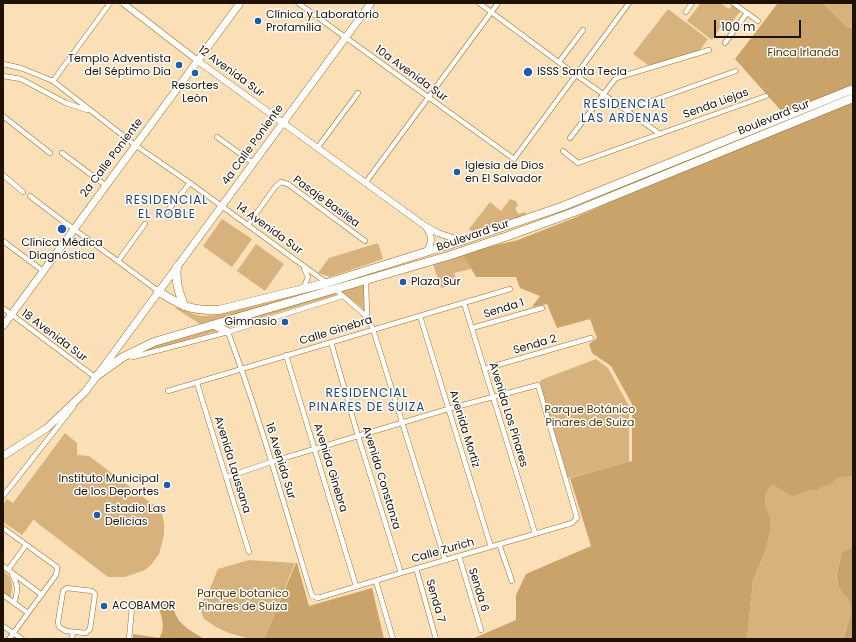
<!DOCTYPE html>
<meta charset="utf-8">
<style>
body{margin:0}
#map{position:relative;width:856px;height:642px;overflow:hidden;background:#fbdfb7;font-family:Poppins,sans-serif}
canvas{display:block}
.frame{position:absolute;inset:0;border:4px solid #1e1100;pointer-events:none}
.scale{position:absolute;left:714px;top:20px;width:87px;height:18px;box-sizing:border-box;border:2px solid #1e1100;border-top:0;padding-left:5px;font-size:12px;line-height:14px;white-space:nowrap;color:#1e1100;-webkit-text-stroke:3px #fff;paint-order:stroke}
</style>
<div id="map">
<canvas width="856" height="642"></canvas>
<div class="frame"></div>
<div class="scale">100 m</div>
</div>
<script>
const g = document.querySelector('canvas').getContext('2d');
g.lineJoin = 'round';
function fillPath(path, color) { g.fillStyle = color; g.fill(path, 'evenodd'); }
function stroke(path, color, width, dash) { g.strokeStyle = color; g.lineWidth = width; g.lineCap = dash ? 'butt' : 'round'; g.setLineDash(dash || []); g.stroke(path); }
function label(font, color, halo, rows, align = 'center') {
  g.font = font + ' Poppins,sans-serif'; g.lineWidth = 3; g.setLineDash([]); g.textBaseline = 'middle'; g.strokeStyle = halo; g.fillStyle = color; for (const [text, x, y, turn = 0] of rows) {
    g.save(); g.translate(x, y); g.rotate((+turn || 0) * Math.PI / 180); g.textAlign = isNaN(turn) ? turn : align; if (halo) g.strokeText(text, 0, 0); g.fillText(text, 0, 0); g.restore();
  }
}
fillPath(new Path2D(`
 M701,3H720L729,9L733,4L741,10L730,25L724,22L712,40L687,21Z
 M823,3H853V26L848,28Z
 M668,9L708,39L699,51L652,68L633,54Z
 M510,199L516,201L518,206L515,208L518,214L525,212L526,216L474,233L469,229L490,202L501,211Z
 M222,219L252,239L232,267L203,246Z
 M378,243L383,259L330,277L318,273L329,258Z
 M256,244L284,264L265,291L237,271Z
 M464,254L471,269L454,273L458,283L441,288L432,261Z
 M364,284L365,313L361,307L340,291Z
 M305,290L308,294L200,324L175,308L179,307L193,314L201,316L217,315Z
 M332,292L337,295L147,352L143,347Z
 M596,359L608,368L629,406V462L568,478L542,392L539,387L541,380Z
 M65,433L77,443V455L89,456L159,509L162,514L164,523V535L159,554L151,565L145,570L125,577H108L36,522L34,519L22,535L3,522V505L7,499L13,503Z
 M853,476V546L842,552C840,562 835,573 837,583C839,589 843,592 847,595C855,602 850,617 849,626L846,628L843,639H747L753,580L765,552L770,532L771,519L765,504V495L770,486L773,485L791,496H795L809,490H817L825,486L830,485L838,478Z
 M249,560L295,563L264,639H250L229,633L216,627L204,619L200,608L201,604L211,586L218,569Z
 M3,571C14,578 13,587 10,598L3,593Z`), '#d7b27c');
fillPath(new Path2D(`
 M778,3H823L848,28L853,27V85L784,114L735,59Z
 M853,100V476L838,478L830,485L825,486L817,490H809L795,496H791L773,485L770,486L765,495V504L771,519L770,532L765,552L753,580L747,639H472L516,620V595L526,574L591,546L570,478L632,461V404L611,366L592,353L589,344L597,338L590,319L557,328L547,304L532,307L540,296L520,288L516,277H476L462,253L518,240L574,218L610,202Z
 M853,546V639H843C846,628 852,618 851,606C850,596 844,596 840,589C833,577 840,563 842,552Z
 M296,563H297L309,606L372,588L384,639H264Z
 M167,601C176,609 172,607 177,617C181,626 197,635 205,639H133V634L159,638C165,631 163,618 159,610Z`), '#c9a369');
const minor = new Path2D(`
 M298,3L514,159L629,3
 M479,3L576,75L660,134
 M733,3L758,21
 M686,12L692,3
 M725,43L747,13
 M559,62L583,30
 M3,64L21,68L53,81L135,145L190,183L327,283
 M3,76L21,79L66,103L87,110
 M53,81L110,3
 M626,110L736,71
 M3,116L50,153
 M217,137L253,163
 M570,138L616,78L709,50
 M318,147L358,93
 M563,151L578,163L766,96
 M62,153L105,185
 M3,175L23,192
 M366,182L498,3
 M30,196C72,229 116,259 158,291
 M164,215L190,183
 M248,225L275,187L281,182L288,184L365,241
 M3,241L43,271
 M118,261L145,224
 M366,280L367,317L373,329L445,560
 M303,289L308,277L304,268
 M335,289L367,317
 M464,303L535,533
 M3,308L95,377
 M420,316L491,547
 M472,328L542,308
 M331,342L358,436L401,573
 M127,355L133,357L228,332L343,296
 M286,355L356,586
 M484,369L591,338
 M197,383L249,552
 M168,391L510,289
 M227,477L271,462L448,409L538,385L577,518L572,523L401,573L318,598L312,596C285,508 260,418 228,332
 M3,496L74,406
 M3,528L57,567V570L56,575L9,639
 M499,544L512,581
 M459,556L481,630
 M3,566L42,595
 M416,568L436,639
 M8,570L26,545
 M12,575C19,584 18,593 14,603
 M376,581L393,639
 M67,588L92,591L95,594L90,629L86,633L66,631L59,627L58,622L63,591Z
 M3,595L28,613
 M3,626L22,639
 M72,639L73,632
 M129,639L132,607`);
const tertiary = new Path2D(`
 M123,3L198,61L425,226L438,233L461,241
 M426,227C432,236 433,241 427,251`);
const primary = new Path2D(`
 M3,326L240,3
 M3,456L47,428L85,392L371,3`);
const trunk = new Path2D(`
 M177,267C175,282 179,292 184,306
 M158,291C181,306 191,311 219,310L327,283L461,241L561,207L853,89
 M214,325L228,332
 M95,377L123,357L154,342L448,256L508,236L574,212L853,98`);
stroke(minor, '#9a7028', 5.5);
stroke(tertiary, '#9a7028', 7);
stroke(primary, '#9a7028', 8);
stroke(trunk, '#9a7028', 9);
stroke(minor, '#fff', 4.5);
stroke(tertiary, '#fff', 6);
stroke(primary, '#fff', 7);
stroke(trunk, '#fff', 8);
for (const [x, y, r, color] of [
 [258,21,4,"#1d5bac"],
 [179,65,4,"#1d5bac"],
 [528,72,5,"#1d5bac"],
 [195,73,4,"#1d5bac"],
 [457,172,4,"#1d5bac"],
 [62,229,5,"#1d5bac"],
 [403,282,4,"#1d5bac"],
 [285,322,4,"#1d5bac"],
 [167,485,4,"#1d5bac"],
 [97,515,4,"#1d5bac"],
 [104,606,4,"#1d5bac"]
]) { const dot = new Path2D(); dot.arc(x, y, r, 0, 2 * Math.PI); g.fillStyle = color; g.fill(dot); stroke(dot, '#fff', 1.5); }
label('11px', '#1e1100', '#fff', [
 ["Clínica y Laboratorio",266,15],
 ["Profamilia",266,28],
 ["Templo Adventista",171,59,"right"],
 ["del Séptimo Día",171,72,"right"],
 ["ISSS Santa Tecla",537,72],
 ["Resortes",195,86,"center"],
 ["León",195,99,"center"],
 ["Iglesia de Dios",465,166],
 ["en El Salvador",465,179],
 ["Clínica Médica",62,243,"center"],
 ["Diagnóstica",62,256,"center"],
 ["Plaza Sur",411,282],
 ["Gimnasio",277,322,"right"],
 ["Instituto Municipal",159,479,"right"],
 ["de los Deportes",159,492,"right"],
 ["Estadio Las",105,509],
 ["Delicias",105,522],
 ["ACOBAMOR",112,606]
], 'left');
label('11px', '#4e3402', '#fff', [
 ["Finca Irlanda",803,53],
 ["Parque Botánico",590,410],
 ["Pinares de Suiza",590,423],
 ["Parque botanico",243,594],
 ["Pinares de Suiza",243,607]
]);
label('11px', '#1e1100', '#fff', [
 ["12 Avenida Sur",231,72,36],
 ["10a Avenida Sur",411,74,36],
 ["Senda Liejas",716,104,-20],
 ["Boulevard Sur",774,118,-22],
 ["4a Calle Poniente",253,145,-54],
 ["2a Calle Poniente",112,158,-53],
 ["Pasaje Basilea",326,202,36],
 ["14 Avenida Sur",269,229,36],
 ["Boulevard Sur",473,236,-19],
 ["Senda 1",504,309,-17],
 ["Calle Ginebra",336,331,-17],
 ["18 Avenida Sur",54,336,37],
 ["Senda 2",535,345,-16],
 ["Avenida Los Pinares",508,415,73],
 ["Avenida Mortiz",464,429,73],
 ["16 Avenida Sur",280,461,73],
 ["Avenida Laussana",232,465,73],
 ["Avenida Ginebra",330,468,73],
 ["Avenida Constanza",381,478,73],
 ["Calle Zurich",443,551,-16],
 ["Senda 6",478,590,73],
 ["Senda 7",435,601,74]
]);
g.letterSpacing = '1px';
label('12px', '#20477c', '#fff', [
 ["RESIDENCIAL",625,105],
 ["LAS ARDENAS",625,119],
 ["RESIDENCIAL",167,201],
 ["EL ROBLE",167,215],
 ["RESIDENCIAL",367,394],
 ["PINARES DE SUIZA",367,408]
]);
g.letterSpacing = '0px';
</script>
